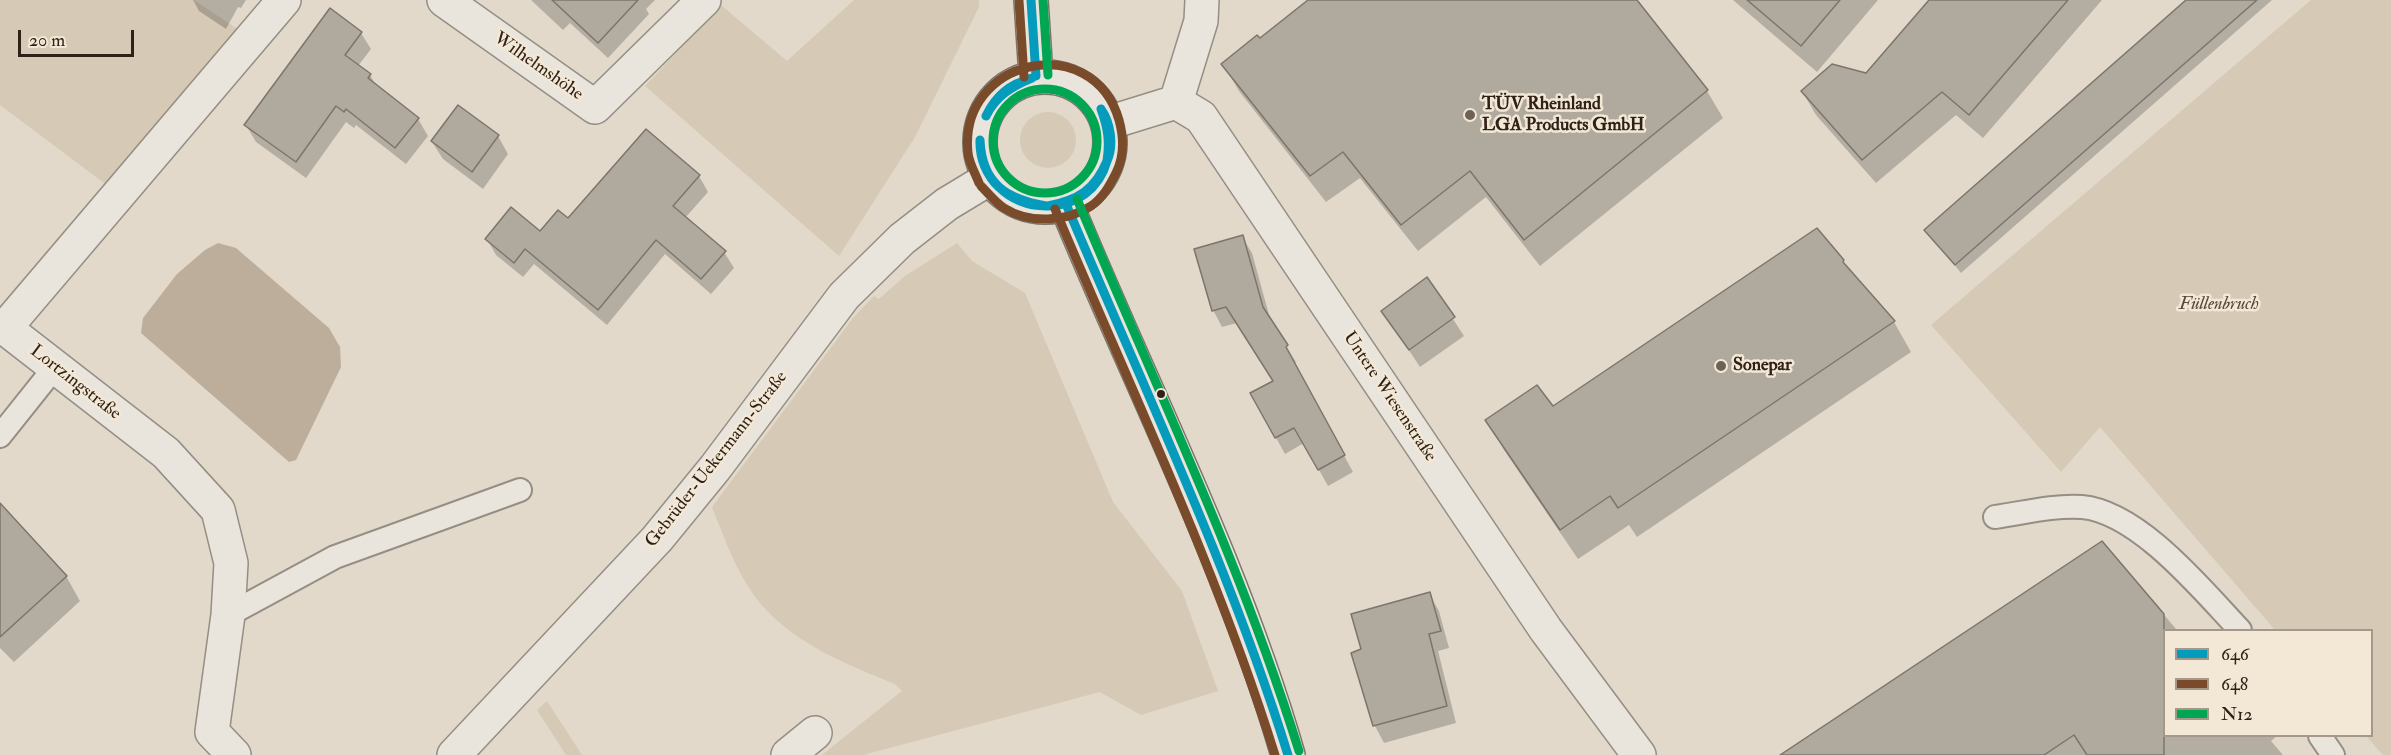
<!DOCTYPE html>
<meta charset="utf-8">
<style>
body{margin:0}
#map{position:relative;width:2391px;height:755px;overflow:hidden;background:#e2d9ca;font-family:"IM FELL Double Pica",serif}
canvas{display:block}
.legend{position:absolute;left:2163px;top:629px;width:210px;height:108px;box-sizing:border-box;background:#f3e8d6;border:2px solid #a5988a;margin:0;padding:8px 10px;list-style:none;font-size:18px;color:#2f2118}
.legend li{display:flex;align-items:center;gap:12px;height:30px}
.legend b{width:30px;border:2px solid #a5988a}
.scale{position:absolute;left:18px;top:30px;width:116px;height:27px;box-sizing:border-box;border:3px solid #2f2118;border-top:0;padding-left:8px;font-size:18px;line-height:21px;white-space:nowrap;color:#2f2118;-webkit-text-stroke:4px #f3e8d6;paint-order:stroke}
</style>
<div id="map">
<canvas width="2391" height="755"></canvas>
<ul class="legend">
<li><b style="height:8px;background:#059bbc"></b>646</li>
<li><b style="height:8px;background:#7a4b2a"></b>648</li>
<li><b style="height:8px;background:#00a651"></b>N12</li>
</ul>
<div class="scale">20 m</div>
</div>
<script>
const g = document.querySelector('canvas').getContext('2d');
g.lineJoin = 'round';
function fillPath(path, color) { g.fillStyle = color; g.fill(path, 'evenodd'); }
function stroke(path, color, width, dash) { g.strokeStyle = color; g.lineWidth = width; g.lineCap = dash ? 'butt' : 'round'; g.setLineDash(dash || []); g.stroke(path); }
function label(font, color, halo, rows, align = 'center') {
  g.font = font + ' "IM FELL Double Pica",serif'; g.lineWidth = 5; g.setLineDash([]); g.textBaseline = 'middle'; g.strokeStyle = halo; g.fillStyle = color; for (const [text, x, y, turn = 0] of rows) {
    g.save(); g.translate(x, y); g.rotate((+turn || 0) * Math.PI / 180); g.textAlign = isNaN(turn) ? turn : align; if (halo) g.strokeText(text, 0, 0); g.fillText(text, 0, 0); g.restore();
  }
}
fillPath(new Path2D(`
 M0,0H194L242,32L112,189L0,105Z
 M854,0H979V7L915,137L839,256L645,86L721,5L787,61Z
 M2311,0H2391V755H2383L2366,736H2372V630H2275L2100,427L2061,472L1931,325Z
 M1020 140a28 28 0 1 1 56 0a28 28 0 1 1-56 0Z
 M957,243L972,261L1025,293L1113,502L1182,591L1218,691L1141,715L1100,692L863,755H822L902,691L895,684C845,664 790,642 756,598C736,572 724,537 712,507L853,318L874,296L879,299L905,276Z
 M547,701L582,755H566L537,710Z`), '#d6c9b5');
fillPath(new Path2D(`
 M218,243L236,248L329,328L340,347L341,367L296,460L289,462L141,333L143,318L177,274L205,250Z`), '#bcae9b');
fillPath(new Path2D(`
 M193,0H246L241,8L238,7L226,29L199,11Z
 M531,0H655L646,9L649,14L608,58L570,23L563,30Z
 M1310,0H1635L1707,91L1723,118L1540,266L1486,197L1418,251L1360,178L1326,202L1239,91L1223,64L1259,40Z
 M1733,0H1878L1817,72Z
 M1931,0H2102L1983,138L1956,115L1876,183L1816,115L1802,91L1866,75Z
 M2188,0H2272L1961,273L1926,230Z
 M361,33L371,49L358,66L370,75L377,87L418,119L428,136L406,164L356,125L354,128L346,122L306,178L256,142L246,125Z
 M498,136L508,154L483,189L443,159L432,142Z
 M699,176L708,192L685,218L724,252L734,268L711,294L665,254L607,325L534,264L523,277L496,255L487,239L540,233L568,221Z
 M1242,237L1252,253L1271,322L1296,362L1294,364L1353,472L1328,486L1304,443L1285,454L1252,394L1274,382L1237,323L1222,327L1213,310Z
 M1843,261L1848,270L1894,322L1911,352L1637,537L1629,525L1578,559L1504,450L1487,420L1552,408Z
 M1427,279L1464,336L1420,367L1383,311Z
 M0,506L66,576L80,601L14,662L0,648Z
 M2102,543L2177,630H2164V736H2277L2271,741L2283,755H1783Z
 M1429,594L1439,611L1449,648L1438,651L1456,723L1384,743L1375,726L1353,654L1363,650Z`), '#0003');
const building = new Path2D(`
 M552,0H638L598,43Z
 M1308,0H1637L1708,90L1524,240L1470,171L1401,225L1343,152L1310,176L1221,64L1257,35L1260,38Z
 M1747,0H1840L1801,46Z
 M1929,0H2068L1969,115L1942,92L1862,160L1801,91L1832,64L1866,73Z
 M2186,0H2257L1955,265L1924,230Z
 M330,8L362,32L345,55L371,74L368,78L419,118L395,148L346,109L344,112L336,106L296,162L244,125Z
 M458,105L499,135L472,172L431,141Z
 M646,129L700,175L673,206L726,251L701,279L656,240L598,310L525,249L514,263L485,239L511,207L540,231L558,210L568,218Z
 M1817,228L1844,260L1843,262L1895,321L1618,508L1610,496L1560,530L1485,420L1537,385L1553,406Z
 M1243,235L1263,307L1288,345L1286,347L1345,455L1318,470L1294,428L1275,438L1250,393L1273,381L1226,307L1212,311L1194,249Z
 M1427,277L1455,317L1409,350L1381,311Z
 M0,503L67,576L0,637Z
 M2102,541L2164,614V755H2087L2074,735L2044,755H1780Z
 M1430,592L1441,631L1429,634L1447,706L1373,726L1351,653L1361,649L1351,614Z`);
fillPath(building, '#b0a99e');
stroke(building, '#7c756c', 1.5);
const lane = new Path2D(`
 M0,436L55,367
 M1995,517C2023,513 2054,505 2082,507C2139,512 2203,591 2240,630
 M228,615L335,557L520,490
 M2320,736L2333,755`);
const street = new Path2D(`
 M444,0L595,107L704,0
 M1176,102L1201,21L1202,0
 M1108,123L1176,102L1201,117L1546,630L1639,755
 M234,755L212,732L228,615L231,563L218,510L166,453L5,328L284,0
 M454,755L657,539L715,468L844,296L902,239L947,204L990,178
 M788,755L815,733`);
const secondary = new Path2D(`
 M1031,0L1036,76
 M980 142a65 65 0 1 1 130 0a65 65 0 1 1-130 0Z
 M1066,204C1141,387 1233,564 1288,755`);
stroke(lane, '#948e84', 26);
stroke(street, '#948e84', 36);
stroke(secondary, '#7c756c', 36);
stroke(lane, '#e9e4dc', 22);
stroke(street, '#e9e4dc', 33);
stroke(secondary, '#e9e4dc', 33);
stroke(new Path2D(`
 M1031,0L1036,76
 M1101,109C1111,123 1114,146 1107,161
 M1101,109C1108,128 1110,142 1107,161
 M986,116C996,95 1010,84 1032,78
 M986,116C996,96 1012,86 1032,78
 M980,140C982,184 1006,199 1046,206
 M980,140C979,177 1009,206 1046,206
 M1066,204C1143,387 1229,565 1288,755
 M1048,206C1078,200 1095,190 1107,161
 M1048,206C1076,206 1099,189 1107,161`), '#059bbc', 9);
stroke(new Path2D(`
 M1019,1L1024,77
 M979,183C975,173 969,163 968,153C958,58 1093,29 1119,120C1124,138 1124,157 1116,173C1110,185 1103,198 1091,206C1067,222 1029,224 1004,208C996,203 989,194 981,186
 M1055,209C1131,390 1216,567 1275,755`), '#7a4b2a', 9);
stroke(new Path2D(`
 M1043,0L1048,75
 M993 141a52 52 0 1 1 104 0a52 52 0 1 1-104 0Z
 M1077,199C1154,383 1240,561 1299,751`), '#00a651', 9);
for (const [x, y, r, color] of [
 [1470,115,6,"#6e6156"],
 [1721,366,6,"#6e6156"],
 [1161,394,5,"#2f2118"]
]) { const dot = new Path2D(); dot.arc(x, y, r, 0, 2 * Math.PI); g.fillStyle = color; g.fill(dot); stroke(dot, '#f3e8d6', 2); }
label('18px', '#2f2118', '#f3e8d6', [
 ["Wilhelmshöhe",538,67,35],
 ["Lortzingstraße",75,383,38],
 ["Untere Wiesenstraße",1389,397,56],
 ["Gebrüder-Uekermann-Straße",717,460,-52]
]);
label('bold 18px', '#2f2118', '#f3e8d6', [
 ["TÜV Rheinland",1482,105],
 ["LGA Products GmbH",1482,126],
 ["Sonepar",1733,366]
], 'left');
label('italic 18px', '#56483b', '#f3e8d6', [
 ["Füllenbruch",2219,305]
]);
</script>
